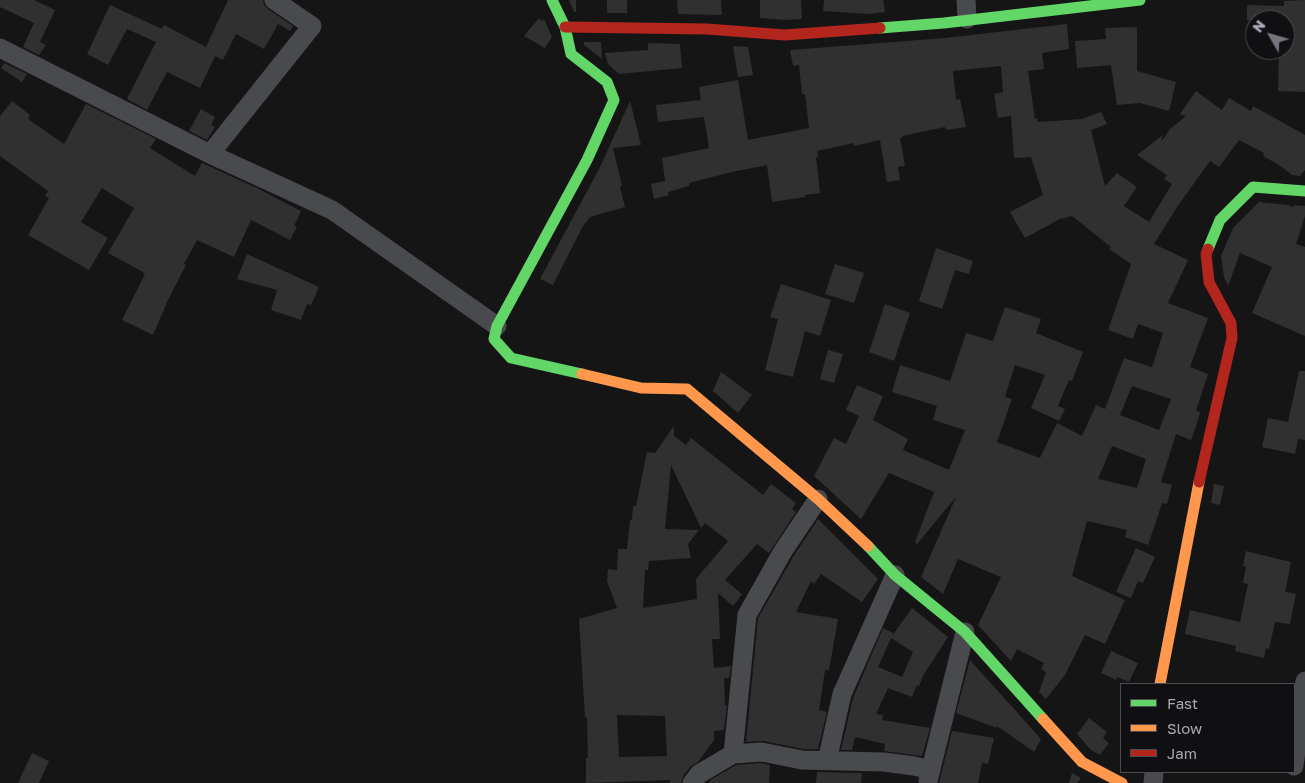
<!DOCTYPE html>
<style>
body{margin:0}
#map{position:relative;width:1305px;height:783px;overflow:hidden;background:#151515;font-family:"Golos Text",sans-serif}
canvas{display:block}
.legend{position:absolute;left:1120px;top:683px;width:175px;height:90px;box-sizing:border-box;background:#100f11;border:1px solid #4c4d53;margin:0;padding:6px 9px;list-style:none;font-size:15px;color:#a7a9b5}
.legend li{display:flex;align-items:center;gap:10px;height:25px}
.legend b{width:25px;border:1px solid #4c4d53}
.north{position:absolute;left:1245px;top:10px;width:50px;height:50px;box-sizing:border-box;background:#100f11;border:1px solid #4c4d53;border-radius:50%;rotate:308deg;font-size:14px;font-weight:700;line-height:20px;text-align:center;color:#a7a9b5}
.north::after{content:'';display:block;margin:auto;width:18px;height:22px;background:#74757d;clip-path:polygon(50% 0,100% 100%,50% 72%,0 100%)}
</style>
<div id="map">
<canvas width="1305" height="783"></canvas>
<ul class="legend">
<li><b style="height:6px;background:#63d668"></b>Fast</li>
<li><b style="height:6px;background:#ff974d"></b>Slow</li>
<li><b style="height:6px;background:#b3261e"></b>Jam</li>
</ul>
<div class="north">N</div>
</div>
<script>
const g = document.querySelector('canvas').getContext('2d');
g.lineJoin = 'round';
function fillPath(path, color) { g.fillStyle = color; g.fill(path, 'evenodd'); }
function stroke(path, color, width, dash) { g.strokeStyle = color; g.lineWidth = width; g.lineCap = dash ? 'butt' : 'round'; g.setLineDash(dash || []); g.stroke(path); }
fillPath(new Path2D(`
 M0,0H34L55,10L40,42L46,45L39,55L23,47L34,23L0,7Z
 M228,0H263L264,5L268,9L293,26L290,31L278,24L264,49L236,34L223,60L215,56L200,88L167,72L147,110L127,99L156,42L127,29L108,65L87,54L110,5L162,29L164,25L206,47Z
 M569,0H576V12H574Z
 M607,0H627V13H607Z
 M677,0H721L722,15L678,14Z
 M760,0H801L802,19L785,20L760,18Z
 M824,0H883L885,12L869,14L823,11Z
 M1305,0V92L1278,91L1279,50H1285V20H1247V5L1284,6V1Z
 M539,18L542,21L544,19L552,37L545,48L524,36Z
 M1067,24L1069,49L1042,53L1044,69L1028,71L1035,119L1037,118L1038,122L1082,119L1101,112L1107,124L1091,130L1105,186L1117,173L1137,187L1124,206L1149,222L1172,184L1164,179L1167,175L1137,155L1163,135L1161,142L1170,129L1186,116L1180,114L1196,91L1222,110L1229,98L1251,111L1253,106L1305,135V170L1300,176L1292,175L1279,165L1263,156L1264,153L1239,140L1219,167L1210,161L1177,207L1154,244L1188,260L1168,303L1208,318L1190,367L1208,374L1196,411L1200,412L1196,426L1191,440L1176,434L1161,482L1172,485L1167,504L1162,503L1148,545L1125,537L1127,530L1087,521L1072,576L1125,600L1105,644L1085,635L1065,675L1046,699L1039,692L1046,672L1041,669L1044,663L1017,649L1011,661L978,625L1001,577L958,559L943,594L921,577L956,497L917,544L915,542L934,492L889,473L861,519L814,476L834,438L846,444L859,416L846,410L857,385L883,396L873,420L908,439L903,450L949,470L965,430L933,420L937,406L892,392L900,365L950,381L966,333L993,341L1005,307L1041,319L1036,333L1083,352L1072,381L1069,380L1058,406L1065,409L1059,421L1031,408L1045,375L1015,365L1005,397L1012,399L997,442L1040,458L1057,423L1082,436L1096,405L1105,409L1124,358L1152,367L1163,333L1138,324L1133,339L1108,330L1131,264L1109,249L1111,247L1072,216L1060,219L1025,238L1010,212L1043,195L1031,157L1014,158L1011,116L998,118L994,94L1003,92L1001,66L953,71L956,100L960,99L966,127L946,130L945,127L902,136L903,137L900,138L905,166L898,167L900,180L887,182L880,140L854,146V143L817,151L818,157H816L820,193L805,195V197L772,202L767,165L732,172L689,183V186L668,192L669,195L654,199L651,184L665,181L662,158L709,148L704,117L658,122L656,105L701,100L699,87L738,80L748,140L809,128L805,94H802L799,65L793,66L790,50L945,38ZM1132,386L1171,399L1159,430L1120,415ZM1112,446L1146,459L1137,488L1098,479Z
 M1137,27V71L1176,82L1169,111L1140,103L1117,105L1111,65L1077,68L1075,41L1106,39L1105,28Z
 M584,42H601L602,59L584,45Z
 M648,43L680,44L682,68L619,74L608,64L605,53L648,50Z
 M733,46L748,47L753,75L738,77Z
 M4,63L27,74L22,82L1,68Z
 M12,101L30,115L28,119L64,144L86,104L156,139L150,148L195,176L202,163L259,189L301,211L294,226L297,227L290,240L251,220L234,257L197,240L184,264L186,265L168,300L153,335L122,320L145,274L143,273V272L108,253L134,208L102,188L81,222L108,238L89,270L28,235L49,198L45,196L48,191L0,156V116Z
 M630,101L641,145L613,148L622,186L620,187L625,207L590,217L583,226L553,285L540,279L600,167Z
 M201,109L215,117L211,125L215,127L207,140L189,131Z
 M1259,202L1288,205L1294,207V205L1305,206V216L1296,244L1305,247V336L1252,313L1272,267L1240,253L1228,286L1224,277L1221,256L1233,228Z
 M936,248L973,261L969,274L955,270L942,309L919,301Z
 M247,254L319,287L311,305L307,304L301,320L271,310L277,290L237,279Z
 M835,264L864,273L854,303L825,294Z
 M781,284L831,300L820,336L805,331L793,377L765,370L778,319L770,317Z
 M885,304L910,313L894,361L869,352Z
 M828,350L843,354L834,383L820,379Z
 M1299,371H1305V440L1298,439L1295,454L1262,447L1268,418L1288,422Z
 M721,372L752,395L738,413L713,391Z
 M674,426V436L686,445L691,438L763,495L771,484L796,503L792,509L796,512L769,553L757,544L725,580L742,594L733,606L718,593L720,639H712L714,668L731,666L729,678H724L725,705H727L724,730L714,731V740L698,762L690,767L683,776L681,783H670V780L586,783V758H588L587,717H585L579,619L617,608L607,581L608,569L617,570L618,549H627L630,520H632L633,506H636L647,452L655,453ZM671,465L701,528L705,523L728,541L696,579L697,599L643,608L645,570H648L649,561L691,558L688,544L699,530L665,529ZM617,715L665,716L667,756L619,757Z
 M1214,484L1224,486L1220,505L1211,503Z
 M818,519L878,579L862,602L821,574L814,584L811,581L796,612L838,619L829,670H825L819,710L827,712L818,749H803L764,741L746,742L758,618L793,557Z
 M1136,548L1155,557L1143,583L1138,581L1131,598L1116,592Z
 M1246,551L1291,562L1285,592L1296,594L1290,624L1275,622L1269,649L1266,648L1264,658L1235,651L1236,646L1185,634L1190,610L1240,622L1248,584L1243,583L1246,567L1243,566Z
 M912,608L948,637L924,674L919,686L917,685L912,697L888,688L876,714L883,715L882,720L930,728L922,756L884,751L885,744L855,737L852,750H841L853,698L883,628L893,633L892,636ZM891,638L913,652L902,677L878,667Z
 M1111,651L1138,663L1129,682L1117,677L1116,680L1101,673Z
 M970,660L1041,739L1034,752L997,726V728L956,713Z
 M1089,718L1107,732L1103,738L1109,743L1100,755L1091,750L1077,734Z
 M952,731L994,738L988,764L982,763L978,783H939Z
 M32,753L49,761L39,783H18Z
 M761,763L770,765L769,783H710V780L736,765Z
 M817,772L862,773L861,783H816Z
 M1072,773L1081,778L1077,783H1069Z`), '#303030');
stroke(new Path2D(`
 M966,0L967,19
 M0,48L210,154L332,210L497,326
 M210,154L312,26L274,0
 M733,754L747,615L783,551L818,499
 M827,761L842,694L895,575
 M1294,766L1305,681
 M928,781L965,632
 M692,783L699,774L733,754L762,752L802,760L884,762L914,766L931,770
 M1153,783L1154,772`), '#494a4e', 19);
stroke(new Path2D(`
 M552,0L565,27L571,54L607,82L614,100L587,160L497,326L494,339L511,358L582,374
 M880,28L944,23L1140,0
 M1208,249L1220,220L1253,187L1305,191
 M868,546L895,575L965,632L1043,719`), '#63d668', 11);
stroke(new Path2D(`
 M582,374L641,388L687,389L818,499L868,546
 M1160,684L1199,482
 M1043,719L1082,762L1122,783`), '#ff974d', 11);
stroke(new Path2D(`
 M565,27L707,29L785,35L880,28
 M1199,482L1232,338L1231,323L1209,282L1206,254L1208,249`), '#b3261e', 11);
</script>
